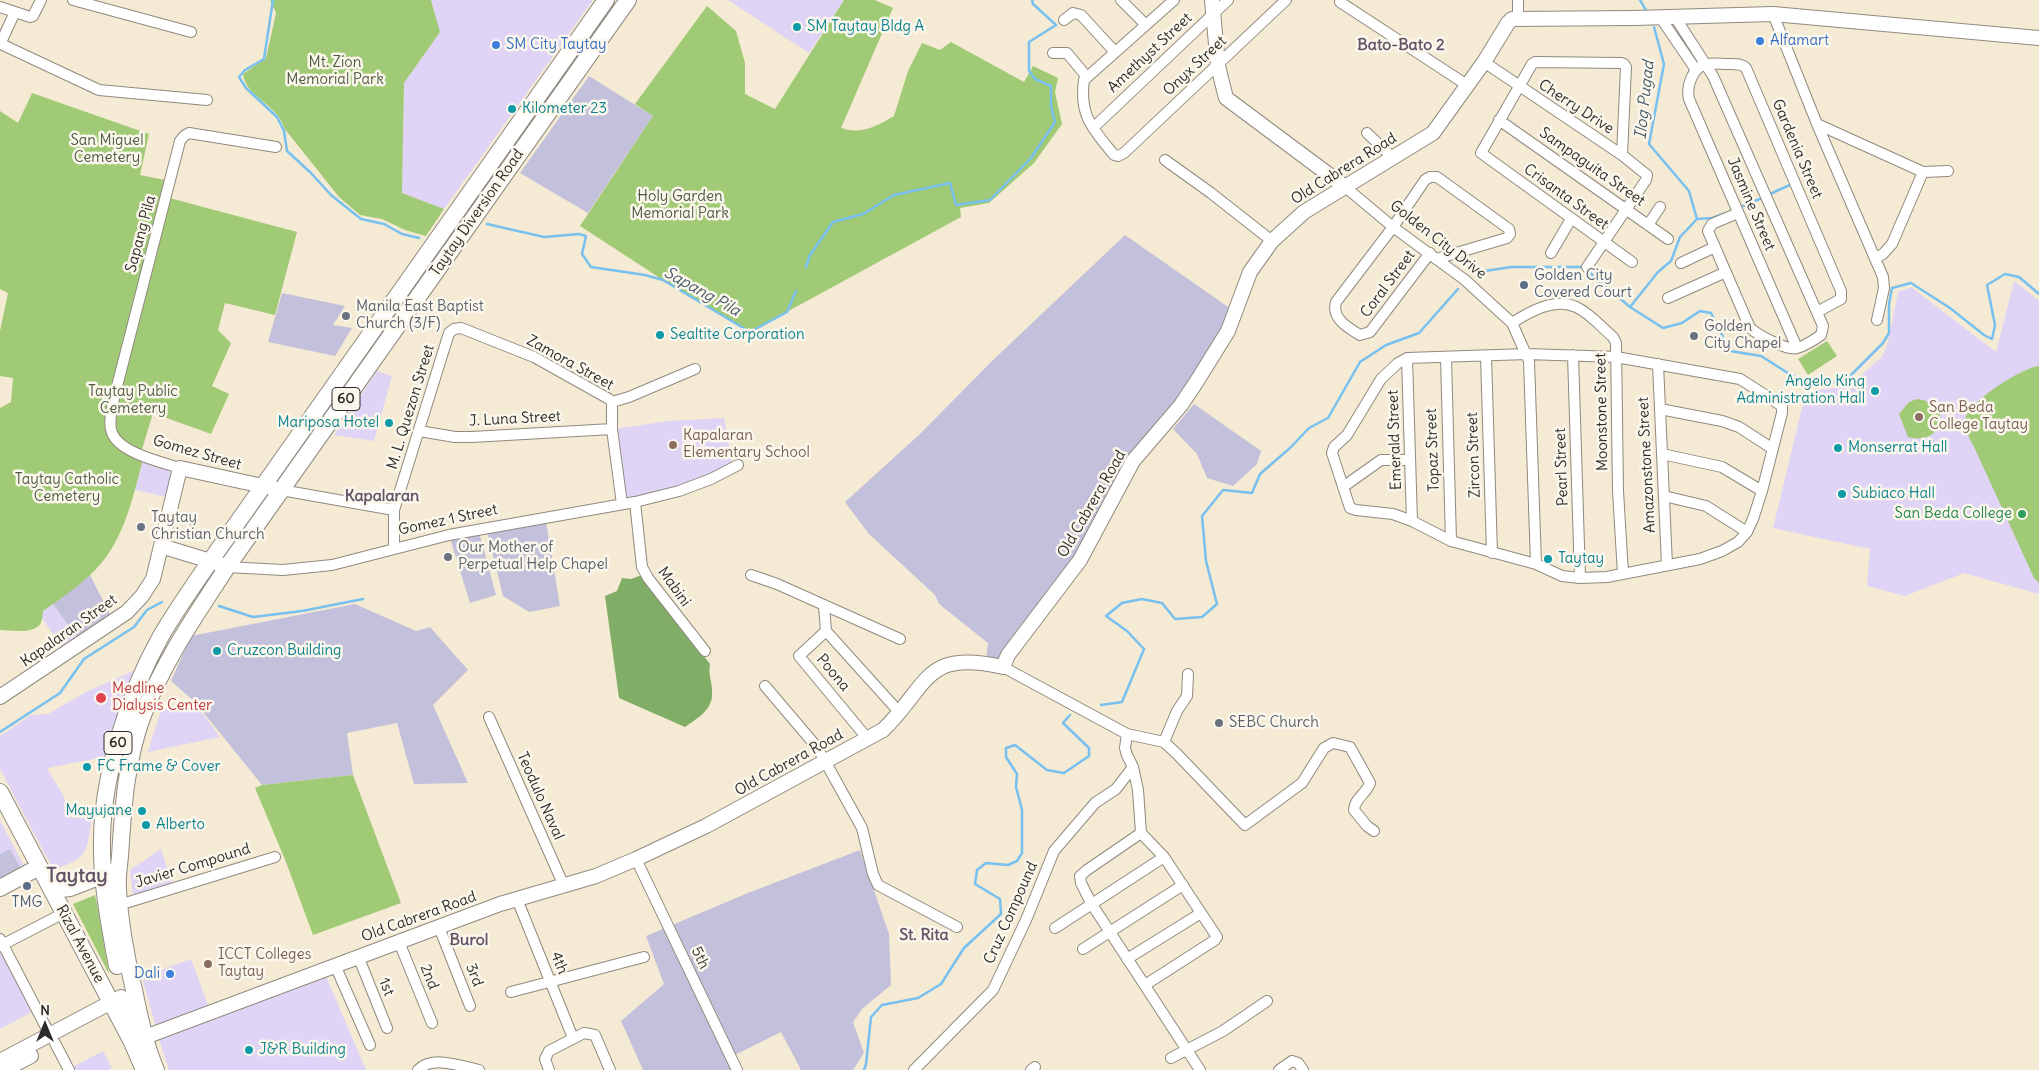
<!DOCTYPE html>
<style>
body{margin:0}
#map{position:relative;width:2039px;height:1070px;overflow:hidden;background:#f5ead3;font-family:Delius,sans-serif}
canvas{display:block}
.north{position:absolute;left:20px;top:1000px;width:50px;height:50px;-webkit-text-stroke:4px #fbf7ec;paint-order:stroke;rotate:0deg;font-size:14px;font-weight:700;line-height:20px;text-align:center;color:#2b2b2b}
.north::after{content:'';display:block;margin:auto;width:18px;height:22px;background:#2b2b2b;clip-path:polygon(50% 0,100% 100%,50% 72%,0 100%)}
</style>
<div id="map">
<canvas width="2039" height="1070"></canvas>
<div class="north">N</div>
</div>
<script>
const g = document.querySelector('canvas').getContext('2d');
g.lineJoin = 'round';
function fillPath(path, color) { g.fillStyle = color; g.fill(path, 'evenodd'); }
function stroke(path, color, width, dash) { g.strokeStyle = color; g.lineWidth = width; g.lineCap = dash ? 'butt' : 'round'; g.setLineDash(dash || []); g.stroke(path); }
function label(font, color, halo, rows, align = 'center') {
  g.font = font + ' Delius,sans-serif'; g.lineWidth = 5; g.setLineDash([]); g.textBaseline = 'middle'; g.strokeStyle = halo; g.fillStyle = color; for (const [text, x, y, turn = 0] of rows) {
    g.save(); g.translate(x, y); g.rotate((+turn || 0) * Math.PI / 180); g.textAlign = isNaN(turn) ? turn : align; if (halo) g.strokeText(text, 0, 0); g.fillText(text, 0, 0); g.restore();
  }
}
fillPath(new Path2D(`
 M431,0H593L444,209L402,193L404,83L439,33Z
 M728,0H844L809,53Z
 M2014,281L2039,301V594L1964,573L1905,596L1867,586L1870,549L1773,528L1806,391L1849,386L1882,357L1888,342L1898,292L1911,287L1996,352Z
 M377,371L392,376L374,441L334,435Z
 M724,418L732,461L717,476L624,501L615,429L668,421Z
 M143,459L170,470L172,474L167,497L135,490Z
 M53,604L79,640L64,650L42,618L43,611Z
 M133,671L105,757L47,768L63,795L67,809V817L92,819L87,846L83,854L73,862L58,868L52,865L47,858L0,769V736L31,715L48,714L86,692Z
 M195,703L220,737L148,752L161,710Z
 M0,820L25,868L0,881Z
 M161,849L172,884L133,896L130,870Z
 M0,951L32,1012L0,1029Z
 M191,959L209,1008L156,1028L142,977Z
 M326,976L366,1070H169L159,1039Z
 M103,1051L112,1068L108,1070H75L73,1067Z`), '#dfd4f5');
fillPath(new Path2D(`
 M589,76L653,116L588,213L520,173Z
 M1125,235L1231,309L1201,366L1080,552L999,663L986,659L988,643L939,604L935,595L868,533L845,502L920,434L991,362Z
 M282,293L345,306L333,325L352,328L335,356L268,342Z
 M1194,404L1261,451L1257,464L1233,486L1207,478L1197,454L1173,429Z
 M546,522L560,606L529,612L503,596L487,531Z
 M479,532L496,595L470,603L450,538Z
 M90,575L112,618L79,640L53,604Z
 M355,604L416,631L430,627L468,670L433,705L468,783L414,784L397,723L347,733L353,775L262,785L195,702L171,681L191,636Z
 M10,849L21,869L0,879V854Z
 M860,850L889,934L891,985L863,1008L853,1022L864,1053L853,1070H801L781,1032L727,1059L732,1070H643L621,1021L664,984L646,936L748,893Z`), '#c3c0db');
fillPath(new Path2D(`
 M270,0H431L440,32L404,83L402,193L444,209L426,236L405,230L382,219L360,215L339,197L284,128C277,103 246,98 243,74L266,58L276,13Z
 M844,0H875L893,8L841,128C861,135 877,126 894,116L908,71L922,43L940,50L951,42L1024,82L1033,66L1058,78L1055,92L1062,124L1034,163L989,203L960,208L961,217L750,332L663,280L580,226L653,116L635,104L707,6L736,31L745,63V94L775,109Z
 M32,93L149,134L140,175L165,180L162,196L297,232L275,315L225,303L218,330L231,343L212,386L229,394L211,434L153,413L140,456L143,459C132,501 123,546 89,576C75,589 59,600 43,611C43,614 42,620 41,623C33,635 11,630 0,630V408L11,402L13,378L0,376V331L8,293L0,289V111L18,123Z
 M1827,341L1837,356L1808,375L1798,359Z
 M2039,366V583L2034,578L1975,449C1971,441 1964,430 1965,420C1968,402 2021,368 2039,366Z
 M1917,399C1955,403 1943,447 1908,437L1899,414L1909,402Z
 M353,775L401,903L313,935L286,862L255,788L262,785Z
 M95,895L97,904L109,974L73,904Z`), '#a1ca76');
fillPath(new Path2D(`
 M642,575L710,664C708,674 712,681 712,691C714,709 698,718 685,727L619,698L605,596L617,591L622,578L631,579Z`), '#80ae67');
stroke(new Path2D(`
 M273,0L264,59L245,70L239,77L246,88L277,117L284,131L287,151L310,172L331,195L361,219L384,224L402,234L419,238
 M1640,0L1647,12
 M1770,194L1792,184
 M1743,206L1762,198
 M1697,219L1712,218L1726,213
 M487,224L544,237L579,234L586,236L582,254L591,267L645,275L663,280L750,332L787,312L796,291
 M806,267L810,255L833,222L863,214L894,195L950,183L956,205L990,200L1031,158L1055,122L1051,106V86L1035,79L1029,71V42L1056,25L1033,4L1032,0
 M1485,271L1511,267H1583L1630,307L1658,272L1671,261L1680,237L1697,219L1689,191L1649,144L1664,64L1654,27
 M1630,307L1663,328L1682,323L1700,311L1711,313L1730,351L1761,356L1791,375L1816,387L1848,378L1883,343L1889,333V304L1892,288L1911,283L1950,308L1984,335L1992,339L1995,325L1987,285L2005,274L2019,277L2039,294
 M219,606L253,617L302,611L363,599
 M1101,705L1122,702L1144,649L1127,631L1106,616L1122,603L1142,599L1162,603L1175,619L1202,617L1217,604L1206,561L1202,516L1223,490L1252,493L1260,474L1290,448L1309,428L1328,418L1360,362L1386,345L1419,333L1458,289
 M0,732L60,693L84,659L134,627L147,610L162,602
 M864,1070L866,1064L871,1017L882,1005L918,998L941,984L964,948L1001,914L1000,899L975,884L977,870L986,863L1008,865L1017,861L1022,853V810L1016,787L1017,774L1006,757V748L1015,745L1047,770L1064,773L1089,756V748L1063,723L1070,715`), '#77c0ef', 2.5);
const street = new Path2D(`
 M73,0L191,32
 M1121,0L1146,25
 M1174,0L1084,80C1079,116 1093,129 1114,155L1118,156L1124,153L1286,0
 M1340,2L1467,85
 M0,7L30,17L33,16L41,0
 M15,12L2,40L3,45L99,90L207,100
 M1773,14L1817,124L1883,277L1884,288L1877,320
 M1660,17L1696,70
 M1675,17L1713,76L1823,326L1821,335C1814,340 1805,346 1797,348C1787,351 1758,335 1750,328L1708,231L1712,224L1738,213
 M1518,18V0
 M1064,20L1073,13L1081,15L1115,52
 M1053,53H1067L1087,77
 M1484,62L1622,155L1647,175L1646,180L1587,267
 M1499,120L1668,239
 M1817,124L1923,172L1948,171
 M1093,128L1228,0
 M1367,133L1393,158
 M1622,155L1626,67L1624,64L1621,63L1535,62L1532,64L1481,153L1632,262
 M1165,160L1211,193L1272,241
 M1344,186L1393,227L1465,280L1512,323L1529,361L1536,564
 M1648,225L1660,207
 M1430,253L1370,332L1360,335C1348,328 1331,318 1336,302L1393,227L1425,180L1430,177H1437L1509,229L1510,234L1507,238L1436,259
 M1551,253L1571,219
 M1875,258L1883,254L1892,244L1923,172
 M1681,263L1715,247
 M1668,298L1726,272
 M1512,323C1529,312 1555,297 1576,307C1590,313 1601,327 1613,337L1616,343L1618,491L1623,574
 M1797,348L1689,99C1686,86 1693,66 1707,64C1714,63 1721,64 1727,64C1734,64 1741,63 1746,68L1841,291V299L1817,312
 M1527,354L1616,357L1740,379L1779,404L1782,407V413L1762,491L1753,519L1747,532L1738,542L1722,551L1700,559L1607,577L1580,578L1562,576L1536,564L1451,541L1412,521L1393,514L1356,510L1350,508L1332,453L1334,447L1347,435L1381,379L1398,363L1407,358Z
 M1573,355L1580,578
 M1486,356L1492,553
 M1407,358L1412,521
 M1446,358L1451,541
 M1658,364L1667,565
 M612,402L629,397L695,369
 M1660,409L1722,421L1739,427L1773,449
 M419,431L455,437H472L612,429
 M1662,454L1722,467L1762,491
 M180,468C161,462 120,453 112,433C108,423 112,409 114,398L180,141L184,136L189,133L276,147
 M1343,487L1381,460H1410
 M281,490L394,510
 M1664,496L1706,506L1747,532
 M635,502L642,567L648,578L705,651
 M394,548V510L449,333L454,329L461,328L534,357L609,399L612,402V429L622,504
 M227,567L283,570L332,565L449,535L635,502L679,491L711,479L738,465
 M751,575L777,584L900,639
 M824,605L826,631L900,713
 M826,631L799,656L867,738
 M1003,667L1127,734L1164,742L1177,754L1245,825L1302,783L1324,748L1333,743L1350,747L1370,783C1367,793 1354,799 1354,810L1367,826L1374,831
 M765,686L816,746L825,761L862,828L873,874L878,885L957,927
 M489,717L564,886
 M1127,734L1125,748L1127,755L1133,767L1138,790L1141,833L1164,857L1217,937L1215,940L1145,985
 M1164,742L1177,711L1187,696L1188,674
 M1141,833L1087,870L1080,876L1081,883L1091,903L1200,1070
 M636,859L737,1070
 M517,899L573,1038
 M119,905L275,857
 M439,927L470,1006
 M1055,928L1164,857
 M0,939L50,1035
 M399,942L432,1023
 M0,946L64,913
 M1083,949L1183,885
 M358,956L387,1028
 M1127,959L1201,913
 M335,965L370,1045
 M511,992L644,957
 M55,1043L69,1070
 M1171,1058L1223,1031L1267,1001
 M418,1070C433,1055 460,1066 479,1070
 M549,1070L545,1059L549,1051L584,1033L595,1035L610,1070
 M914,1070L993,990L1026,920L1054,851L1095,803L1116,789L1133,767
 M1031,1070L1035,1067
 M1279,1070L1292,1061L1298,1063L1303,1070`);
const secondary = new Path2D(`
 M1212,0L1218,66L1226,98L1344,186
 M161,546L220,564
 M0,697L127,612L142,596L153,579L180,468L281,490
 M137,1040L500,904L596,876L636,859L706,826L883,730C930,684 924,649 1003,667L1008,655L1080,560L1133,461L1181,405L1197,381L1228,331L1250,272L1272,241L1304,212L1433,133L1484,62L1508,23L1512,19L1634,18L1773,14L2039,38
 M0,1061L121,997
 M4,1070L31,1056`);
const primary = new Path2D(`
 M0,792L132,1042L144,1070
 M0,888L39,867
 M52,890L70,888L111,872
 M117,966C109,924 101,881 102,838C103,773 129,693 161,636C176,610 194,585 211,560L606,0
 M125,1000L132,1042
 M156,1070C145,1044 140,1018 134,990C126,957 120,923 118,890C117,878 119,867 120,856C123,808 126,760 143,715C164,660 196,615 227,567L628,0`);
stroke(street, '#908a7f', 12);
stroke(secondary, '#908a7f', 16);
stroke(primary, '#908a7f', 18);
stroke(street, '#fff', 10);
stroke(secondary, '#fff', 14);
stroke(primary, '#fff', 16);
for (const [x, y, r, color] of [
 [797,27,5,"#0f9aa8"],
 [1760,41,5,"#3f7fe0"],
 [496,45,5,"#3f7fe0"],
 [512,109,5,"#0f9aa8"],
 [1524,285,5,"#5c6f8a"],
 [346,316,5,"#6b7280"],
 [660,335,5,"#0f9aa8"],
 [1694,336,5,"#6b7280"],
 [1875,391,5,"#0f9aa8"],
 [1919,417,5,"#8d6e63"],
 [389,423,5,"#0f9aa8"],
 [673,445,5,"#8d6e63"],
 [1838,448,5,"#0f9aa8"],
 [1842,494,5,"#0f9aa8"],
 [2022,514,5,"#2e9e5b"],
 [141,527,5,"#6b7280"],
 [448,557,5,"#6b7280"],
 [1548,559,5,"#0f9aa8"],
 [217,651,5,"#0f9aa8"],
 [101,698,6,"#e0444e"],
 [1219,723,5,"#6b7280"],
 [87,767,5,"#0f9aa8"],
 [142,811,5,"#0f9aa8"],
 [146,825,5,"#0f9aa8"],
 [27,886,5,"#5c6f8a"],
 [208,964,5,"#8d6e63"],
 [170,974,5,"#3f7fe0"],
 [249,1050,5,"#0f9aa8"]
]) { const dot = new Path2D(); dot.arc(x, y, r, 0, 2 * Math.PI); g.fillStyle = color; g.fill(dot); stroke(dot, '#fbf7ec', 2); }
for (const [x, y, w] of [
 [346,399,28],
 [118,743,28]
]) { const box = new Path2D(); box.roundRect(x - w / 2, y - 11.5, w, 23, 4); g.fillStyle = '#fbf7ec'; g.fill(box); stroke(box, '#2b2b2b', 1); }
label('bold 14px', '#2b2b2b', null, [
 ["60",346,399],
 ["60",118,743]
]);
label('15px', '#0d838f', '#fbf7ec', [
 ["SM Taytay Bldg A",807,27],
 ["Kilometer 23",522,109],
 ["Sealtite Corporation",670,335],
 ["Angelo King",1865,382,"right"],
 ["Administration Hall",1865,399,"right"],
 ["Mariposa Hotel",379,423,"right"],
 ["Monserrat Hall",1848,448],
 ["Subiaco Hall",1852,494],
 ["Taytay",1558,559],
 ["Cruzcon Building",227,651],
 ["FC Frame & Cover",97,767],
 ["Mayujane",132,811,"right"],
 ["Alberto",156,825],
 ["J&R Building",259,1050]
], 'left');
label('15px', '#366cbe', '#fbf7ec', [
 ["Alfamart",1770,41],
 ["SM City Taytay",506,45],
 ["Dali",160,974,"right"]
], 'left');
label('15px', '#2b2b2b', '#fbf7ec', [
 ["Amethyst Street",1150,53,-43],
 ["Onyx Street",1195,66,-43],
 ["Cherry Drive",1576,107,33],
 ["Gardenia Street",1797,149,67],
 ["Sampaguita Street",1592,167,35],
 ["Old Cabrera Road",1344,169,-32],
 ["Crisanta Street",1566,197,36],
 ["Jasmine Street",1751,204,67],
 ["Taytay Diversion Road",477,213,-55],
 ["Sapang Pila",141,234,-75],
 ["Golden City Drive",1438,240,38],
 ["Coral Street",1388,284,-53],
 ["Zamora Street",570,363,29],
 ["M. L. Quezon Street",411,407,-73],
 ["Moonstone Street",1602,412,-91],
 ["J. Luna Street",515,419,-3],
 ["Emerald Street",1395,440,-92],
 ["Topaz Street",1433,450,-92],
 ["Gomez Street",197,453,16],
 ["Zircon Street",1474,455,-92],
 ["Amazonstone Street",1647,465,-93],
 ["Pearl Street",1562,467,-92],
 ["Old Cabrera Road",1092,504,-60],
 ["Gomez 1 Street",448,520,-12],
 ["Mabini",674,587,54],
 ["Kapalaran Street",69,631,-35],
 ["Poona",833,673,50],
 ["Old Cabrera Road",789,763,-29],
 ["Teodulo Naval",540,796,66],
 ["Javier Compound",193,866,-17],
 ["Cruz Compound",1011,913,-66],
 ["Old Cabrera Road",419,917,-20],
 ["Rizal Avenue",80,944,62],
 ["5th",700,958,64],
 ["4th",559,963,68],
 ["3rd",474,975,69],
 ["2nd",429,977,68],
 ["1st",386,987,68]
]);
label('15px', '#4e5b42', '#fbf7ec', [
 ["Mt. Zion",335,63],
 ["Memorial Park",335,80],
 ["San Miguel",107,141],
 ["Cemetery",107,158],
 ["Holy Garden",680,197],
 ["Memorial Park",680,214],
 ["Taytay Public",133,392],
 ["Cemetery",133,409],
 ["Taytay Catholic",67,480],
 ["Cemetery",67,497]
]);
label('15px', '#4e5e75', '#fbf7ec', [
 ["Golden City",1534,276],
 ["Covered Court",1534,293],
 ["TMG",27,903,"center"]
], 'left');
label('15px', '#5b616d', '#fbf7ec', [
 ["Manila East Baptist",356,307],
 ["Church (3/F)",356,324],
 ["Golden",1704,327],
 ["City Chapel",1704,344],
 ["Taytay",151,518],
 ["Christian Church",151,535],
 ["Our Mother of",458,548],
 ["Perpetual Help Chapel",458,565],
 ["SEBC Church",1229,723]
], 'left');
label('15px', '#785e54', '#fbf7ec', [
 ["San Beda",1929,408],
 ["College Taytay",1929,425],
 ["Kapalaran",683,436],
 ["Elementary School",683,453],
 ["ICCT Colleges",218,955],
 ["Taytay",218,972]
], 'left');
label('15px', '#27864d', '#fbf7ec', [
 ["San Beda College",2012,514]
], 'right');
label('15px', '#be3a42', '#fbf7ec', [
 ["Medline",112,689],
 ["Dialysis Center",112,706]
], 'left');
label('bold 16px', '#635568', '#fbf7ec', [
 ["Bato-Bato 2",1401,45],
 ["Kapalaran",382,496],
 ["St. Rita",924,935],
 ["Burol",469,940]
]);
label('italic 16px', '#425866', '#fbf7ec', [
 ["Ilog Pugad",1645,100,-84],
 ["Sapang Pila",702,292,29]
]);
label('bold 20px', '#635568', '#fbf7ec', [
 ["Taytay",77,876]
]);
</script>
